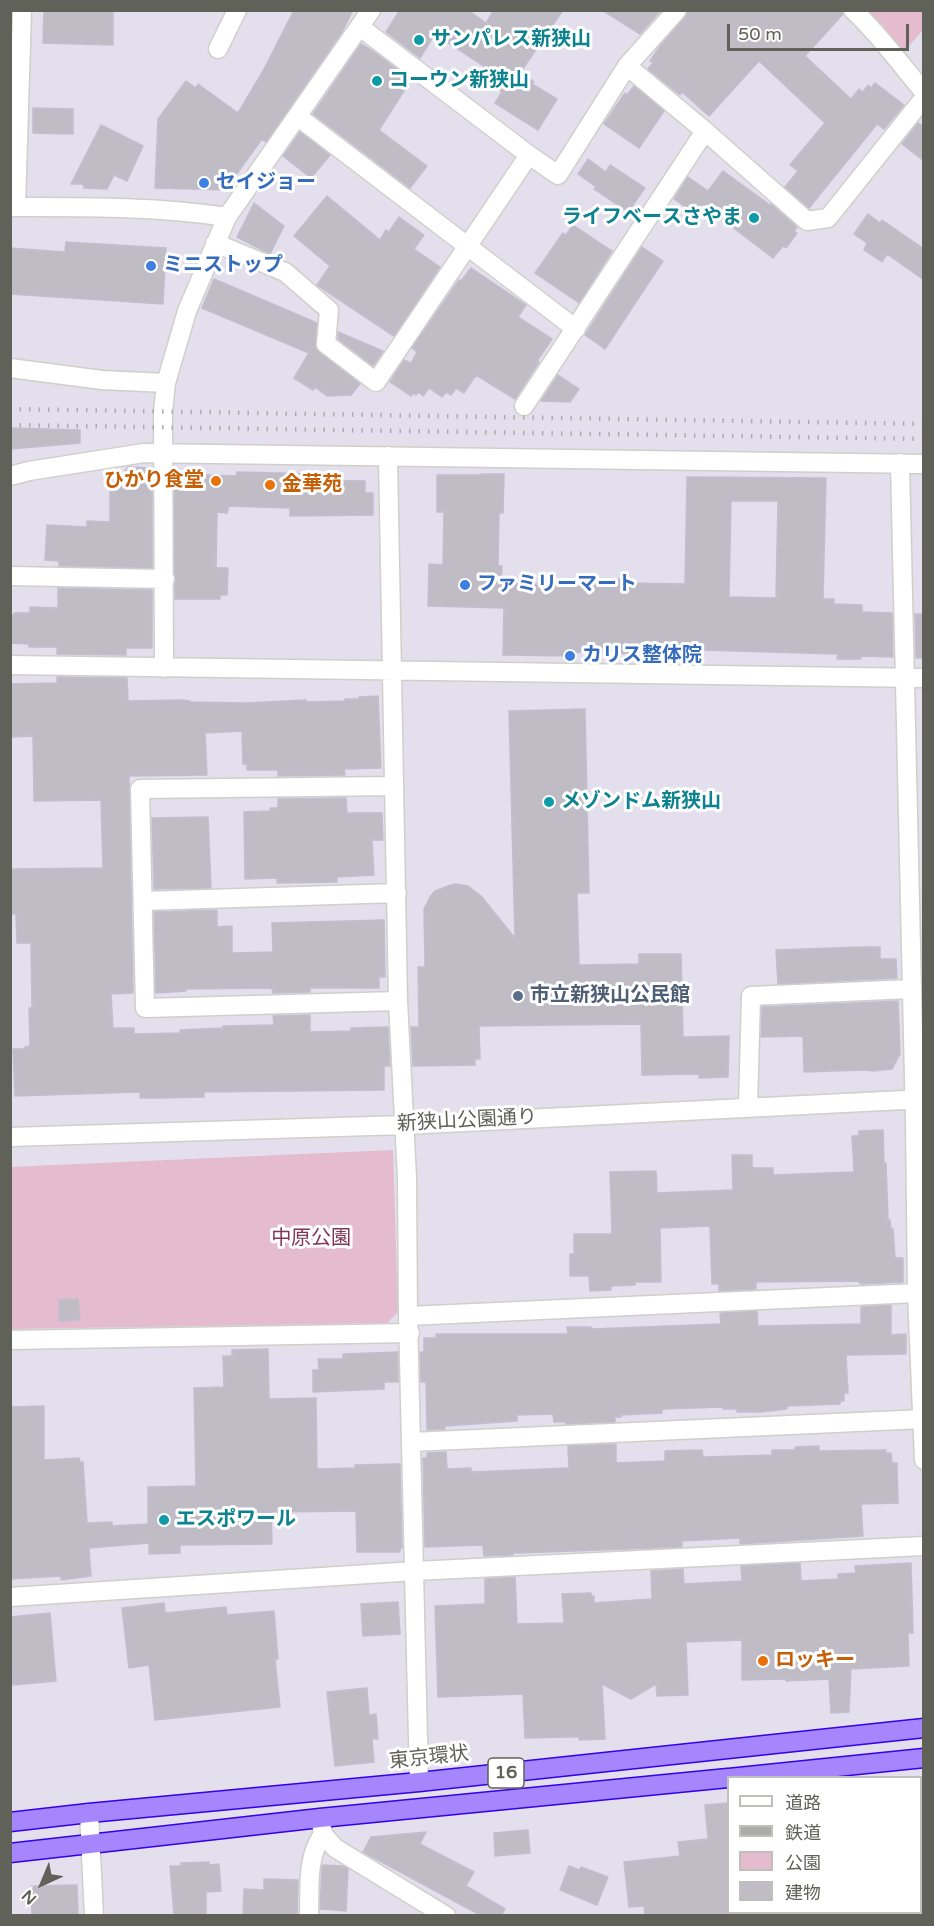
<!DOCTYPE html>
<meta charset="utf-8">
<style>
body{margin:0}
#map{position:relative;width:934px;height:1926px;overflow:hidden;background:#e3dfec;font-family:"Varela Round","Noto Sans JP",sans-serif}
canvas{display:block}
.frame{position:absolute;inset:0;border:12px solid #606158;pointer-events:none}
.legend{position:absolute;left:727px;top:1776px;width:195px;height:138px;box-sizing:border-box;background:#fff;border:2px solid #bfc0bc;margin:0;padding:8px 10px;list-style:none;font-size:18px;color:#606158}
.legend li{display:flex;align-items:center;gap:12px;height:30px}
.legend b{width:30px;border:2px solid #bfc0bc}
.north{position:absolute;left:12px;top:1854px;width:60px;height:60px;-webkit-text-stroke:4px #fff;paint-order:stroke;rotate:224deg;font-size:16px;font-weight:700;line-height:24px;text-align:center;color:#606158}
.north::after{content:'';display:block;margin:auto;width:21px;height:27px;background:#606158;clip-path:polygon(50% 0,100% 100%,50% 72%,0 100%)}
.scale{position:absolute;left:727px;top:24px;width:182px;height:27px;box-sizing:border-box;border:3px solid #606158;border-top:0;padding-left:8px;font-size:18px;line-height:21px;white-space:nowrap;color:#606158;-webkit-text-stroke:4px #fff;paint-order:stroke}
</style>
<div id="map">
<canvas width="934" height="1926"></canvas>
<div class="frame"></div>
<ul class="legend">
<li><b style="height:8px;background:#fff"></b>道路</li>
<li><b style="height:8px;background:#acadab"></b>鉄道</li>
<li><b style="height:16px;background:#e4bbcf"></b>公園</li>
<li><b style="height:16px;background:#bfbcc6"></b>建物</li>
</ul>
<div class="north">N</div>
<div class="scale">50 m</div>
</div>
<script>
const g = document.querySelector('canvas').getContext('2d');
g.lineJoin = 'round';
function fillPath(path, color) { g.fillStyle = color; g.fill(path, 'evenodd'); }
function stroke(path, color, width, dash) { g.strokeStyle = color; g.lineWidth = width; g.lineCap = dash ? 'butt' : 'round'; g.setLineDash(dash || []); g.stroke(path); }
function label(font, color, halo, rows, align = 'center') {
  g.font = font + ' "Varela Round","Noto Sans JP",sans-serif'; g.lineWidth = 6; g.setLineDash([]); g.textBaseline = 'middle'; g.strokeStyle = halo; g.fillStyle = color; for (const [text, x, y, turn = 0] of rows) {
    g.save(); g.translate(x, y); g.rotate((+turn || 0) * Math.PI / 180); g.textAlign = isNaN(turn) ? turn : align; if (halo) g.strokeText(text, 0, 0); g.fillText(text, 0, 0); g.restore();
  }
}
fillPath(new Path2D(`
 M867,11H923V30L902,54L882,24Z
 M393,1150L398,1312L387,1323L11,1329L10,1167Z`), '#e4bbcf');
const building = new Path2D(`
 M44,10H113V45L43,43Z
 M294,10H353L342,32L266,142L262,139L225,190L155,188L158,119L186,81L196,88L198,84L238,113L263,71Z
 M400,10H468L486,23L494,10H563L520,73L534,82L532,84L557,99L538,130L495,103L502,92L499,90L505,80L435,34L420,58L386,32Z
 M602,10H661L640,34Z
 M688,10H842L843,14L805,56L851,99L859,89L863,92L868,85L871,88L875,83L904,105L884,129L877,124L809,208L785,187L798,171L790,165L825,123L759,61L709,116L682,92L680,95L648,69L653,63L650,61L660,46L685,17Z
 M361,44L373,51L411,80L379,130L427,166L410,188L313,114Z
 M634,86L664,111L639,148L604,124L625,93L627,95Z
 M33,108L73,109V134L33,133Z
 M918,123L924,127V161L902,144Z
 M101,125L143,146L127,181L114,175L107,189L84,188L83,184H71Z
 M300,132L330,155L311,178L283,156Z
 M588,159L606,172L610,165L645,188L628,212L594,189L596,187L578,174Z
 M723,171L770,205L771,204L797,227L794,231L797,233L786,248L783,246L773,258L702,204L695,214L674,199L688,177L708,191Z
 M327,196L380,240L386,230L389,232L399,217L424,235L414,249L440,267L394,336L317,285L330,266L294,236Z
 M254,203L284,226L270,254L237,237Z
 M868,214L880,223L882,220L924,249V280L887,254L882,262L864,250L867,243L854,234Z
 M573,225L612,251L579,303L535,273L563,233L566,235Z
 M66,242L166,248L163,304L10,294V248L65,252Z
 M642,247L663,261L605,349L585,335Z
 M471,268L526,305L518,317L552,339L537,361L539,362L515,399L476,375L464,393L456,388L451,395L446,392L442,397L429,388L423,396L418,392L416,395L413,393L411,396L390,382L404,360L411,363L417,352L412,348L459,280L461,281Z
 M214,279L317,323L316,349L360,384L351,395L327,396L315,387L313,390L294,378L309,353L202,308Z
 M338,332L383,351L373,366L338,339Z
 M558,375L579,389L570,402L541,401Z
 M10,428L80,430V443L10,449Z
 M128,467L150,468L152,470V568L59,566V561L45,560L47,525L87,527V521L110,522V492Z
 M237,472L317,474L316,480L365,481V493H373V515L290,516V508L229,506L227,513L217,512L216,568H228L227,595H220V599H175L174,474L236,476Z
 M481,474H504L503,513H499L498,566H502L501,583L578,585V578L623,579V583L685,584L687,477L826,478L823,599H834V604L862,605V612L892,613L893,657L861,656V659H837L838,654L702,650V656L575,652V656L503,655L504,608L428,606L429,564L443,565L444,512H437V475H481ZM731,501H778L776,598L729,597Z
 M58,588L152,590V648H126V655L57,654V647H29V644L10,643V615H14V613H30V607L58,608Z
 M915,614H924V658H916Z
 M57,677L127,678L128,701L183,700L190,701V702L246,703L306,700V702L345,701V699H359V697L378,696L381,768L344,769L345,775L278,776V770H247V764H243L242,731L205,733L207,775L129,776L133,993L111,994L113,1028H134V1034L181,1033L180,1030L223,1028V1026L274,1025L273,1016L310,1015V1032L351,1031V1028L388,1027L390,1066H384V1090L204,1092V1097L160,1098H140V1092L15,1096L13,1049H25V1047L30,1046L29,1008H32L31,943H17L16,914H10V869L103,868L101,800L34,801L33,736L10,737V684L57,683Z
 M585,709L589,893H577L579,965L639,964V954H681L683,1037L729,1036L728,1077L699,1078V1074L642,1075L641,1024L479,1026L480,1059H475V1065L413,1066L411,1027H419L418,967H425L424,909L430,897L435,891L448,886L455,884L468,886L481,896L515,938L509,711Z
 M346,798L347,813H382L383,840H372L374,875L337,877V882L277,883V878L245,879L244,812L270,811V808H278V799Z
 M208,817L211,888L154,889L152,818Z
 M217,910V927L232,926V953L273,952L272,923L384,920L385,977H379V988H310V992L273,993L272,988L186,989V991L156,993L154,912Z
 M860,947H880V959H896L897,978L778,984L776,950Z
 M898,1001L900,1054L892,1069L874,1071L863,1070L804,1072L803,1036L761,1037L762,1007Z
 M883,1130L884,1163H886L888,1220H890L891,1229H893L895,1258H903V1282L861,1284L858,1281L756,1282V1289L719,1291V1284H712L710,1226L660,1228L661,1282H635V1285L611,1286V1290L590,1291L589,1276H570V1254H574V1234H612L610,1172L656,1171L657,1193L733,1190L732,1155H752V1168H773V1175L854,1172L852,1136H859V1131Z
 M78,1299L80,1320L59,1321V1300Z
 M891,1305V1335L906,1334V1354L846,1355L848,1393H844V1401H840V1404L787,1406V1409L760,1412H737V1409H723V1407L662,1409V1413L621,1415V1417H615V1422L566,1424V1422H554L553,1414L517,1415V1421L445,1426V1429L427,1430L426,1382H421L420,1352H424V1338H436V1334H568L567,1327H591V1329L721,1324L720,1313L757,1311L758,1326L861,1324V1307Z
 M268,1349L269,1399L316,1398L317,1469L355,1468V1465L400,1464L402,1548H400V1552H357L356,1511L271,1512L272,1544L180,1545V1553L149,1554V1543L89,1548L91,1576L61,1580V1576L10,1579V1407L44,1406V1460L79,1458L80,1462H83L87,1523L112,1522V1526L148,1524V1487L196,1486L194,1388L224,1387L223,1356H232V1350Z
 M398,1352V1382H384V1389L313,1392V1370H319L318,1359H343V1354Z
 M616,1444V1463L665,1461V1451L702,1450L703,1457L772,1455V1450H795V1447L819,1446V1451L886,1450L885,1453H891L892,1463H897L898,1503L861,1504L863,1536L740,1544V1538L682,1541V1547L519,1553H513V1555L484,1556L483,1545L425,1547L423,1458H427V1453L446,1452L447,1469L471,1468V1472L569,1468L568,1446Z
 M800,1563L801,1581L838,1579V1574L856,1573L855,1566L911,1563L913,1633H908L909,1666L851,1669L849,1712L831,1713L829,1679L786,1681V1679L742,1680V1640L686,1642L688,1695L657,1696L656,1684L631,1699L602,1684L605,1739L579,1740V1737H570L525,1738L523,1694L438,1697L435,1606L485,1604V1579L515,1577L517,1624L564,1623L562,1594L591,1593V1596H594V1603L652,1599L651,1571L683,1569L684,1584L742,1581L741,1566Z
 M398,1602L400,1634L363,1636L361,1604Z
 M164,1603L165,1613L226,1607L227,1615L274,1611L278,1659H275L280,1707L155,1720L149,1665L129,1668L122,1608Z
 M50,1613L56,1681L13,1685L10,1658V1617Z
 M367,1688L369,1715L376,1714L378,1739H372L374,1762L335,1766L327,1692Z
 M729,1803V1916H645L644,1906L629,1907L624,1862L680,1856L678,1842L708,1839L705,1805Z
 M528,1830L530,1853L495,1856L494,1833Z
 M426,1832L420,1844L474,1872L466,1886L505,1909L501,1916H482L363,1852L371,1837Z
 M209,1862V1865L219,1864L221,1891L206,1892V1915H174L170,1866H181V1863Z
 M322,1865L343,1866L348,1869L346,1911L320,1909Z
 M569,1866L580,1870L581,1867L608,1877L597,1905L560,1890Z
 M264,1879L298,1880L297,1916H243L244,1889L264,1890Z
 M77,1885L78,1916H32L31,1886Z`);
fillPath(building, '#bfbcc6');
stroke(building, '#c2bed0', 1.5);
const minor = new Path2D(`
 M853,10C880,35 900,64 924,92
 M360,27L529,155L558,175L627,66L677,10
 M218,49L237,10
 M627,66L705,131L807,221L828,218L924,98
 M297,116L576,329
 M10,207C83,207 155,206 227,217
 M16,207L22,10
 M215,243L285,272L329,310L326,344L376,382L529,155
 M10,368L102,380L166,383
 M524,406L705,131
 M388,456L398,1001L407,1178L408,1316L419,1782
 M900,463L915,1123L917,1293L924,1460
 M10,476L29,471L144,453L924,464
 M10,576L165,579
 M10,665L924,678
 M164,668L163,412L166,383L187,311L227,217L371,10
 M394,786L140,789L145,1008L398,1001
 M143,901L397,893
 M748,1108L751,996L911,989
 M10,1137L405,1125L924,1099
 M408,1316L917,1293
 M10,1340L410,1333
 M411,1442L924,1419
 M10,1597L415,1571L924,1546
 M89,1813L94,1916
 M320,1818L323,1834L335,1848L446,1916
 M309,1916C310,1886 306,1859 323,1834`);
const highway = new Path2D(`
 M729,1778L924,1758
 M10,1822L89,1813L419,1782L924,1728
 M10,1853L320,1818L728,1778`);
stroke(minor, '#ced0c9', 21);
stroke(highway, '#3202e9', 21);
stroke(minor, '#fff', 18);
stroke(highway, '#a586fc', 18);
stroke(new Path2D(`
 M10,409L924,424
 M10,425L924,439`), '#acadab', 4.5, [1.5, 8]);
for (const [x, y, r, color] of [
 [419,40,6,"#0f9aa8"],
 [377,81,6,"#0f9aa8"],
 [204,183,6,"#3f7fe0"],
 [754,218,6,"#0f9aa8"],
 [151,266,6,"#3f7fe0"],
 [216,481,6,"#e8710a"],
 [270,485,6,"#e8710a"],
 [465,585,6,"#3f7fe0"],
 [570,656,6,"#3f7fe0"],
 [549,802,6,"#0f9aa8"],
 [518,996,6,"#5c6f8a"],
 [164,1520,6,"#0f9aa8"],
 [763,1661,6,"#e8710a"]
]) { const dot = new Path2D(); dot.arc(x, y, r, 0, 2 * Math.PI); g.fillStyle = color; g.fill(dot); stroke(dot, '#fff', 2); }
for (const [x, y, w] of [
 [506,1773,36]
]) { const box = new Path2D(); box.roundRect(x - w / 2, y - 15, w, 30, 4.5); g.fillStyle = '#fff'; g.fill(box); stroke(box, '#606158', 1.5); }
label('bold 18px', '#606158', null, [
 ["16",506,1773]
]);
label('bold 20px', '#0d838f', '#fff', [
 ["サンパレス新狭山",431,40],
 ["コーウン新狭山",389,81],
 ["ライフベースさやま",742,218,"right"],
 ["メゾンドム新狭山",561,802],
 ["エスポワール",176,1520]
], 'left');
label('bold 20px', '#366cbe', '#fff', [
 ["セイジョー",216,183],
 ["ミニストップ",163,266],
 ["ファミリーマート",477,585],
 ["カリス整体院",582,656]
], 'left');
label('bold 20px', '#c56008', '#fff', [
 ["ひかり食堂",204,481,"right"],
 ["金華苑",282,485],
 ["ロッキー",775,1661]
], 'left');
label('bold 20px', '#4e5e75', '#fff', [
 ["市立新狭山公民館",530,996]
], 'left');
label('20px', '#606158', '#fff', [
 ["新狭山公園通り",467,1121,-3],
 ["東京環状",429,1758,-6]
]);
label('20px', '#833557', '#fff', [
 ["中原公園",311,1239]
]);
</script>
